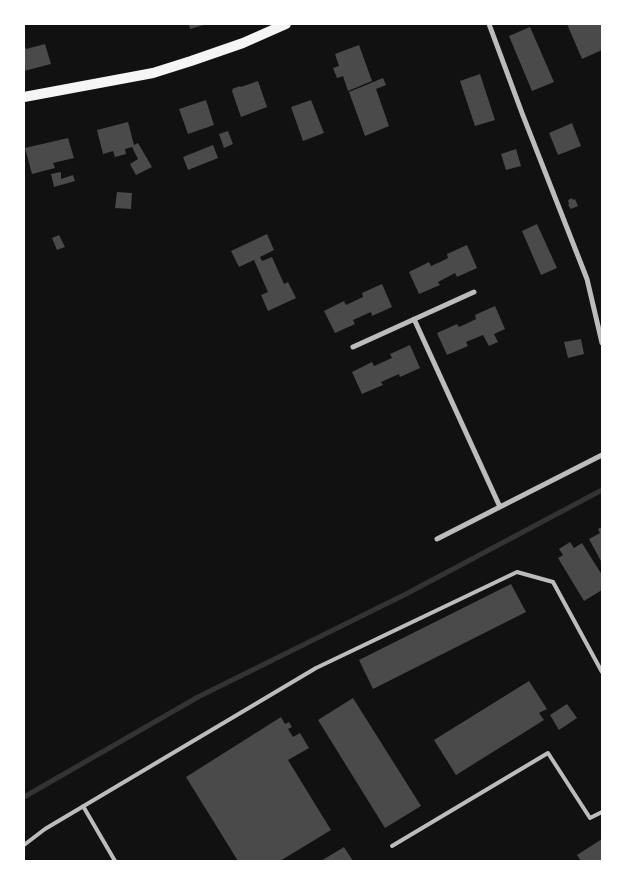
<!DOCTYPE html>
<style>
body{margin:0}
#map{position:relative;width:626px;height:885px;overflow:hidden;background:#111;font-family:"Space Grotesk",sans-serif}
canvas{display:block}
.frame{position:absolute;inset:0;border:25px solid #fff;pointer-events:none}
</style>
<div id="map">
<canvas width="626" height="885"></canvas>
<div class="frame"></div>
</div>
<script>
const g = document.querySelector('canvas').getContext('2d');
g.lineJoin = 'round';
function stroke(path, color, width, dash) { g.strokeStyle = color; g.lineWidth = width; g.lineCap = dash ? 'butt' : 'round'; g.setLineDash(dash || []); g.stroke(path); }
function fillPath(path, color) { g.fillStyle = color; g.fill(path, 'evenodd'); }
stroke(new Path2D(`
 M24,797L198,697L406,594L602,490`), '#333', 5);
fillPath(new Path2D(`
 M189,24H207L190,29Z
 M567,24H602V50L582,59Z
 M530,27L554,82L532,91L509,36Z
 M24,43L26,49L45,44L51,64L24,71Z
 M359,45L372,81L348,91L343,76L337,78L333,68L339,66L335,54Z
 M480,74L495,120L475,126L460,81Z
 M383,78L386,85L376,89L389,126L365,136L349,92Z
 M258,81L267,107L241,117L232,91L233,90L232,89L240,86L241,87Z
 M206,100L214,125L188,134L179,109Z
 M311,100L324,133L303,141L291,107Z
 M128,122L134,145L138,143L152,167L136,175L130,164L138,159L132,147L125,149L126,154L115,157L113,151L103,154L97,130Z
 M572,123L581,146L558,155L549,133Z
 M228,131L233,144L224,148L219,134Z
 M68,138L74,158L53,163L55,168L32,174L25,148Z
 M213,145L218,158L188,170L183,157Z
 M516,149L521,166L506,170L501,154Z
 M61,172V179L73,175L75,181L54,187L51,174Z
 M117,192L132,193L131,209L115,208Z
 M572,198L573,200L575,199L578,206L571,209L568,205L569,204L568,200Z
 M537,224L557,268L541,275L522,231Z
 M267,234L274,250L260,257L262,261L272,257L284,284L288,282L296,298L268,311L261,295L268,292L254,260L239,267L231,251Z
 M59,235L65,247L57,250L52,238Z
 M467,245L477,268L457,277L455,273L438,282L440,285L419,294L409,272L429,262L431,266L440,262L448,258L447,254Z
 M382,284L392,307L372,316L371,312L353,320L355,324L335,333L324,311L344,301L346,305L363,297L362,293Z
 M495,306L505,329L494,334L498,342L489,346L483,335L466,342L468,346L447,355L437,333L457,324L459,327L468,323L476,319L475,315Z
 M581,339L584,354L568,358L564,342Z
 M410,345L420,368L400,377L399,374L381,382L383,385L362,394L352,372L372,362L374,366L392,358L390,354Z
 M602,527V563L589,539L600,533L598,529Z
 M570,542L574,548L582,543L602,575V590L584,601L558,558L563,555L559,549Z
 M511,584L526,612L373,689L359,660Z
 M529,681L547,709L539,713L544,720L456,775L434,740Z
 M353,698L421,806L385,828L318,720Z
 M567,704L577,718L559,730L550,715Z
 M281,717L285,724L289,722L292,727L288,729L293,737L300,733L309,748L288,760L331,830L280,861H238L186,777Z
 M602,839V861H581L577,855Z
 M344,847L353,861H321Z`), '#4a4a4a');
stroke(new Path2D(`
 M83,806L115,861
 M24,845L45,829L316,668L517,572L553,582L602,672
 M392,846L548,753L590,818L602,812`), '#bcbcbc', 4);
stroke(new Path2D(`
 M489,24L522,113L587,279L602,343
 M414,319L500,507
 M353,347L474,292
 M437,539L602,455`), '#bcbcbc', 5);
stroke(new Path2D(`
 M24,97L153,73L191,61L243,43L286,24`), '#f5f5f5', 10);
</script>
